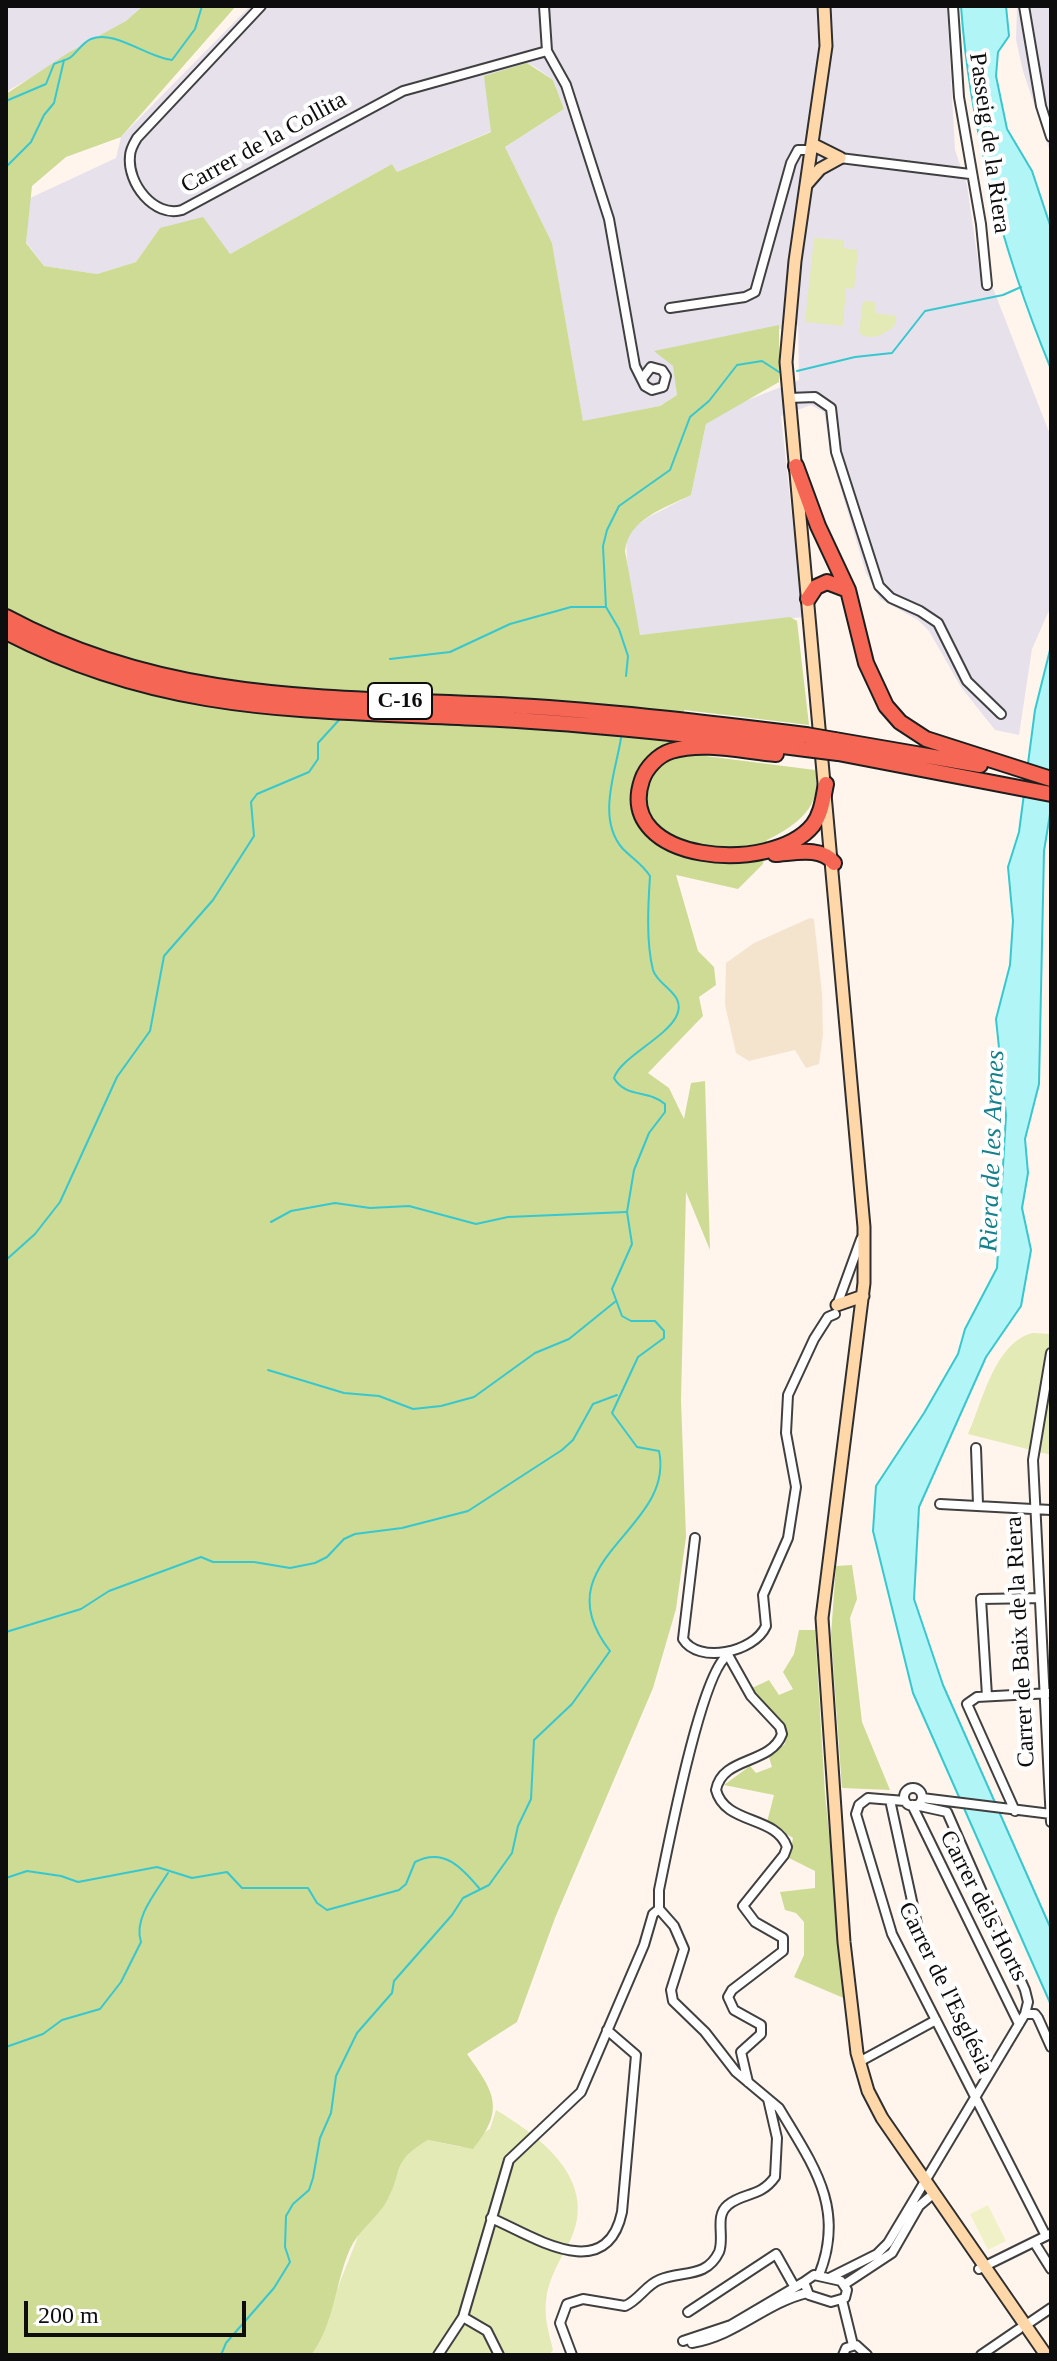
<!DOCTYPE html>
<meta charset="utf-8">
<style>
body{margin:0}
#map{position:relative;width:1057px;height:2361px;overflow:hidden;background:#fff5ed;font-family:Georgia,serif}
canvas{display:block}
.frame{position:absolute;inset:0;border:8px solid #0d0d0d;pointer-events:none}
.scale{position:absolute;left:24px;top:2301px;width:222px;height:36px;box-sizing:border-box;border:4px solid #0d0d0d;border-top:0;padding-left:10px;font-size:24px;line-height:28px;white-space:nowrap;color:#0d0d0d;-webkit-text-stroke:6px #fff;paint-order:stroke}
</style>
<div id="map">
<canvas width="1057" height="2361"></canvas>
<div class="frame"></div>
<div class="scale">200 m</div>
</div>
<script>
const g = document.querySelector('canvas').getContext('2d');
g.lineJoin = 'round';
function fillPath(path, color) { g.fillStyle = color; g.fill(path, 'evenodd'); }
function stroke(path, color, width, dash) { g.strokeStyle = color; g.lineWidth = width; g.lineCap = dash ? 'butt' : 'round'; g.setLineDash(dash || []); g.stroke(path); }
function label(font, color, halo, rows, align = 'center') {
  g.font = font + ' Georgia,serif'; g.lineWidth = 8; g.setLineDash([]); g.textBaseline = 'middle'; g.strokeStyle = halo; g.fillStyle = color; for (const [text, x, y, turn = 0] of rows) {
    g.save(); g.translate(x, y); g.rotate((+turn || 0) * Math.PI / 180); g.textAlign = isNaN(turn) ? turn : align; if (halo) g.strokeText(text, 0, 0); g.fillText(text, 0, 0); g.restore();
  }
}
fillPath(new Path2D(`
 M6,6H143L122,25L6,92Z
 M250,6H947L955,150L967,185L982,289L993,288L1051,437V606L1032,649L1019,735L995,730L961,687L929,631L918,620L880,599L866,573L833,463L824,412L811,405L781,416L803,617L640,635L628,580L626,538L633,528L649,517L691,495L706,424L735,405L799,380L798,325L675,353L677,395L660,406L583,422L552,243L505,147L564,109L553,80L535,67L527,63L492,131L397,172L392,164L230,254L160,228L136,262L97,274L44,266L26,242L30,198L116,158L121,137Z
 M1017,6H1051V155L1023,71L1016,40Z`), '#e7e1ec');
fillPath(new Path2D(`
 M810,918L814,919L822,993L823,1034L819,1064L806,1068L795,1050L749,1061L736,1053L725,1005L726,963L754,943Z`), '#f5e4cd');
fillPath(new Path2D(`
 M814,238L844,240V248L858,250L854,289L846,288L843,326L805,322Z
 M863,301L875,302V313L896,316V324C887,334 871,342 859,333Z
 M1032,1333L1051,1334V1455L968,1434C983,1401 994,1344 1032,1333Z
 M496,2110C541,2137 598,2180 571,2239C561,2259 548,2278 546,2301C544,2318 549,2334 553,2350L549,2355H311L361,2229L387,2201L405,2153L428,2140L461,2147L490,2129Z`), '#e3eab6');
fillPath(new Path2D(`
 M143,6H236L121,137L66,157L32,186L26,243L44,266L97,274L136,262L160,228L203,217L230,254L392,164L397,172L491,132L484,76L527,63L553,80L564,109L505,147L552,243L583,421L660,406L677,395L673,366L654,351L779,325V382L706,424L691,495C665,508 628,519 625,551L640,635L790,617L797,621L809,725L684,710L682,753L815,770C823,807 797,825 767,840L763,864L738,889L676,875L698,951L714,967L716,985L699,997L703,1016L648,1073L669,1088L684,1119L691,1083L705,1081L710,1250L686,1192L681,1400L686,1537L676,1609L653,1688L555,1918L517,2022L467,2054C494,2092 506,2109 473,2149L428,2140C392,2161 404,2167 388,2199C378,2218 359,2229 350,2249C335,2283 334,2325 311,2355H6V94L68,53L126,21Z
 M852,1565L857,1599L850,1618L862,1722L890,1790L842,1788L831,1635L836,1566Z
 M799,1630H815L825,1794L846,1999L794,1977L804,1955V1922L796,1913L785,1910L780,1892L815,1888V1871L789,1858L793,1838L767,1822L774,1795L724,1785L750,1766L756,1773L772,1767L769,1757L785,1744C791,1721 762,1705 750,1689L769,1680L779,1695L793,1689L783,1672L794,1654Z`), '#cddb95');
fillPath(new Path2D(`
 M988,2205L1006,2241L988,2250L970,2214Z`), '#f1f1c8');
const water = new Path2D(`
 M961,6H1006L1009,36L998,52L996,76L1007,129L1032,171L1051,228V369C1004,255 970,130 961,6Z
 M1051,646V808L1044,851L1039,1084L1025,1139L1028,1173L1022,1208L1031,1250L1021,1306L986,1357L919,1507L914,1599L943,1685L1051,1929V2005L913,1693L873,1531L876,1486L924,1413L958,1354L965,1329L997,1268L1006,1115L996,1019L1010,965L1013,921L1008,867L1019,832L1035,710Z`);
fillPath(water, '#b1f5f7');
stroke(water, '#37c7cf', 2);
stroke(new Path2D(`
 M6,101L46,84L54,64C59,62 67,60 71,57C78,51 82,43 91,39C114,29 148,58 172,60L195,29L202,6
 M6,167L31,142L44,115L54,103L64,60
 M797,371L855,357L892,353L925,311L1003,295L1021,287
 M6,447V559
 M390,659L450,652L510,624L571,607H606
 M626,676L628,656L619,629L606,607L603,546L607,530L619,506L670,470L690,417L709,401L737,365L762,361L779,372
 M271,1222L291,1211L335,1203L370,1208L409,1206L476,1224L508,1217L626,1212
 M6,1260L35,1234L60,1202L117,1077L150,1031L164,956L213,900L254,836L251,802L257,794L309,772L318,759V743L339,720
 M268,1370L344,1393L379,1396L413,1409L441,1406L474,1397L535,1353L569,1339L616,1301
 M6,1632L81,1609L109,1591L201,1557L213,1562H254L290,1568L315,1563L327,1557L344,1539L355,1534L402,1528L468,1511L562,1450L573,1440L593,1404L617,1395
 M6,1878L27,1871L61,1876L78,1882L157,1867L192,1878L227,1872L242,1888H308L317,1903L327,1910L399,1890L406,1884L415,1862C444,1847 462,1868 479,1888
 M6,2047L43,2034L62,2020L100,2009L121,1982L141,1942C133,1919 156,1892 168,1873
 M221,2355L226,2343L274,2288L290,2262L285,2247L286,2216L293,2204L309,2190L313,2178L320,2138L331,2113L336,2076L357,2033L392,1993L394,1981L452,1915L463,1898L489,1885L512,1853L518,1826L531,1799L534,1740L572,1704L610,1651C539,1560 676,1531 659,1451L637,1447L612,1413L638,1357L664,1338V1331L655,1321H631L622,1316L612,1289L632,1244L627,1212L634,1170L649,1133L665,1112V1104C650,1090 625,1098 614,1078C621,1057 664,1039 676,1017C688,994 658,987 653,970C646,942 648,906 650,876C642,864 633,859 623,849C596,819 616,771 621,738`), '#37c7cf', 2);
const minor = new Path2D(`
 M261,6L137,138C134,143 130,150 130,156C127,183 154,218 182,210L403,91L547,51
 M544,6L547,51L566,85L609,219L635,366L645,386L652,390L663,387L666,376L662,370L651,367L642,379
 M953,6L959,97L981,224L987,285
 M1024,6L1041,106L1051,137
 M840,158L970,174
 M670,308L745,297L755,292L791,163L798,150H811
 M789,398L815,397L831,408L836,452L879,586L891,598L920,611L938,623L967,681L1001,714
 M837,1305L861,1239
 M1051,1353L1033,1460L1051,1822
 M976,1448L978,1504
 M940,1504L1051,1510
 M695,1538L683,1639C698,1664 754,1653 766,1626L763,1595L788,1538L796,1487L786,1433L788,1395L814,1339L828,1317L835,1314
 M987,1696L981,1599L1040,1598
 M904 1797a9 9 0 1 1 18 0a9 9 0 1 1-18 0Z
 M922,1798L1051,1814
 M890,1800L917,1924
 M905,1801L868,1798L859,1805L856,1814L892,1934L1046,2236
 M912,1805L1019,2024
 M915,1805L947,1812L1025,1990L1028,2002L1025,2014
 M1015,1811L967,1704L977,1697L1051,1693
 M859,2062L936,2020
 M748,2082L741,2052L761,2034V2025L734,2010L728,1997L732,1990L783,1951V1938L755,1922L743,1906L784,1855L787,1847C776,1815 725,1825 716,1790C722,1756 771,1765 782,1734L780,1727L751,1696L728,1655C701,1671 667,1852 659,1890V1909L674,1926L684,1949L671,1990L673,2001L705,2032L736,2072L779,2108C813,2165 846,2208 819,2275
 M491,2218C531,2235 606,2287 622,2212L636,2055L607,2030
 M1034,2242L1051,2269
 M979,2269L1050,2234
 M814,2275L841,2281L847,2290L845,2298L831,2302L809,2295L804,2282Z
 M831,2277L877,2254L888,2243L1025,2014H1035L1038,2018L1051,2047
 M845,2284L892,2253L919,2206L933,2194
 M842,2300L853,2345
 M688,2312L776,2254L794,2286
 M463,2317L487,2331L499,2355
 M1026,2325L1051,2308
 M683,2341L731,2325L804,2282
 M692,2343C736,2336 765,2303 807,2293
 M438,2355L463,2317L509,2160L581,2092L644,1945L653,1914L659,1909
 M572,2355L560,2323L567,2304L583,2299L625,2306C639,2300 646,2285 659,2280C682,2270 706,2279 719,2252C725,2237 714,2216 728,2205C743,2192 760,2198 775,2177L777,2138L768,2099
 M843,2355L846,2348L856,2345L867,2355
 M981,2355L1019,2329`);
const secondary = new Path2D(`
 M824,6L826,46L795,261L786,362L864,1227V1283L822,1618L844,1942L857,2053L868,2091L882,2118L1046,2355
 M812,144L840,158
 M806,185L820,169L840,158
 M837,1305L863,1296`);
const motorway = new Path2D(`
 M796,466L818,526L848,590L866,663L886,706L900,722L926,739L1051,779
 M808,599L816,587L827,582L848,590
 M6,617C177,709 347,696 534,707C625,713 715,724 806,735
 M6,632C167,715 305,709 479,718C589,723 697,735 806,749
 M835,740L980,765
 M838,753L1051,794
 M776,754C743,751 703,741 671,751C658,755 646,768 642,780C614,863 772,876 813,825C822,813 823,798 826,784
 M775,854C794,853 821,846 834,863`);
stroke(minor, '#404040', 12);
stroke(secondary, '#2f2f2f', 15);
stroke(motorway, '#1e1e1e', 18);
stroke(minor, '#fff', 8);
stroke(secondary, '#ffd7a8', 11);
stroke(motorway, '#f66654', 14);
const motorwayBridge = new Path2D(`
 M806,735L835,740
 M806,749L838,753`);
stroke(motorwayBridge, '#1e1e1e', 18, []);
stroke(motorwayBridge, '#f66654', 14);
for (const [x, y, w] of [
 [400,701,64]
]) { const box = new Path2D(); box.roundRect(x - w / 2, y - 18, w, 36, 6); g.fillStyle = '#fff'; g.fill(box); stroke(box, '#0d0d0d', 2); }
label('bold 22px', '#0d0d0d', null, [
 ["C-16",400,701]
]);
label('24px', '#0d0d0d', '#fff', [
 ["Carrer de la Collita",264,143,-29],
 ["Passeig de la Riera",989,143,82],
 ["Carrer de Baix de la Riera",1021,1642,-93],
 ["Carrer dels Horts",983,1906,63],
 ["Carrer de l'Església",945,1988,64]
]);
label('italic 26px', '#14808b', '#fff', [
 ["Riera de les Arenes",993,1151,-88]
]);
</script>
